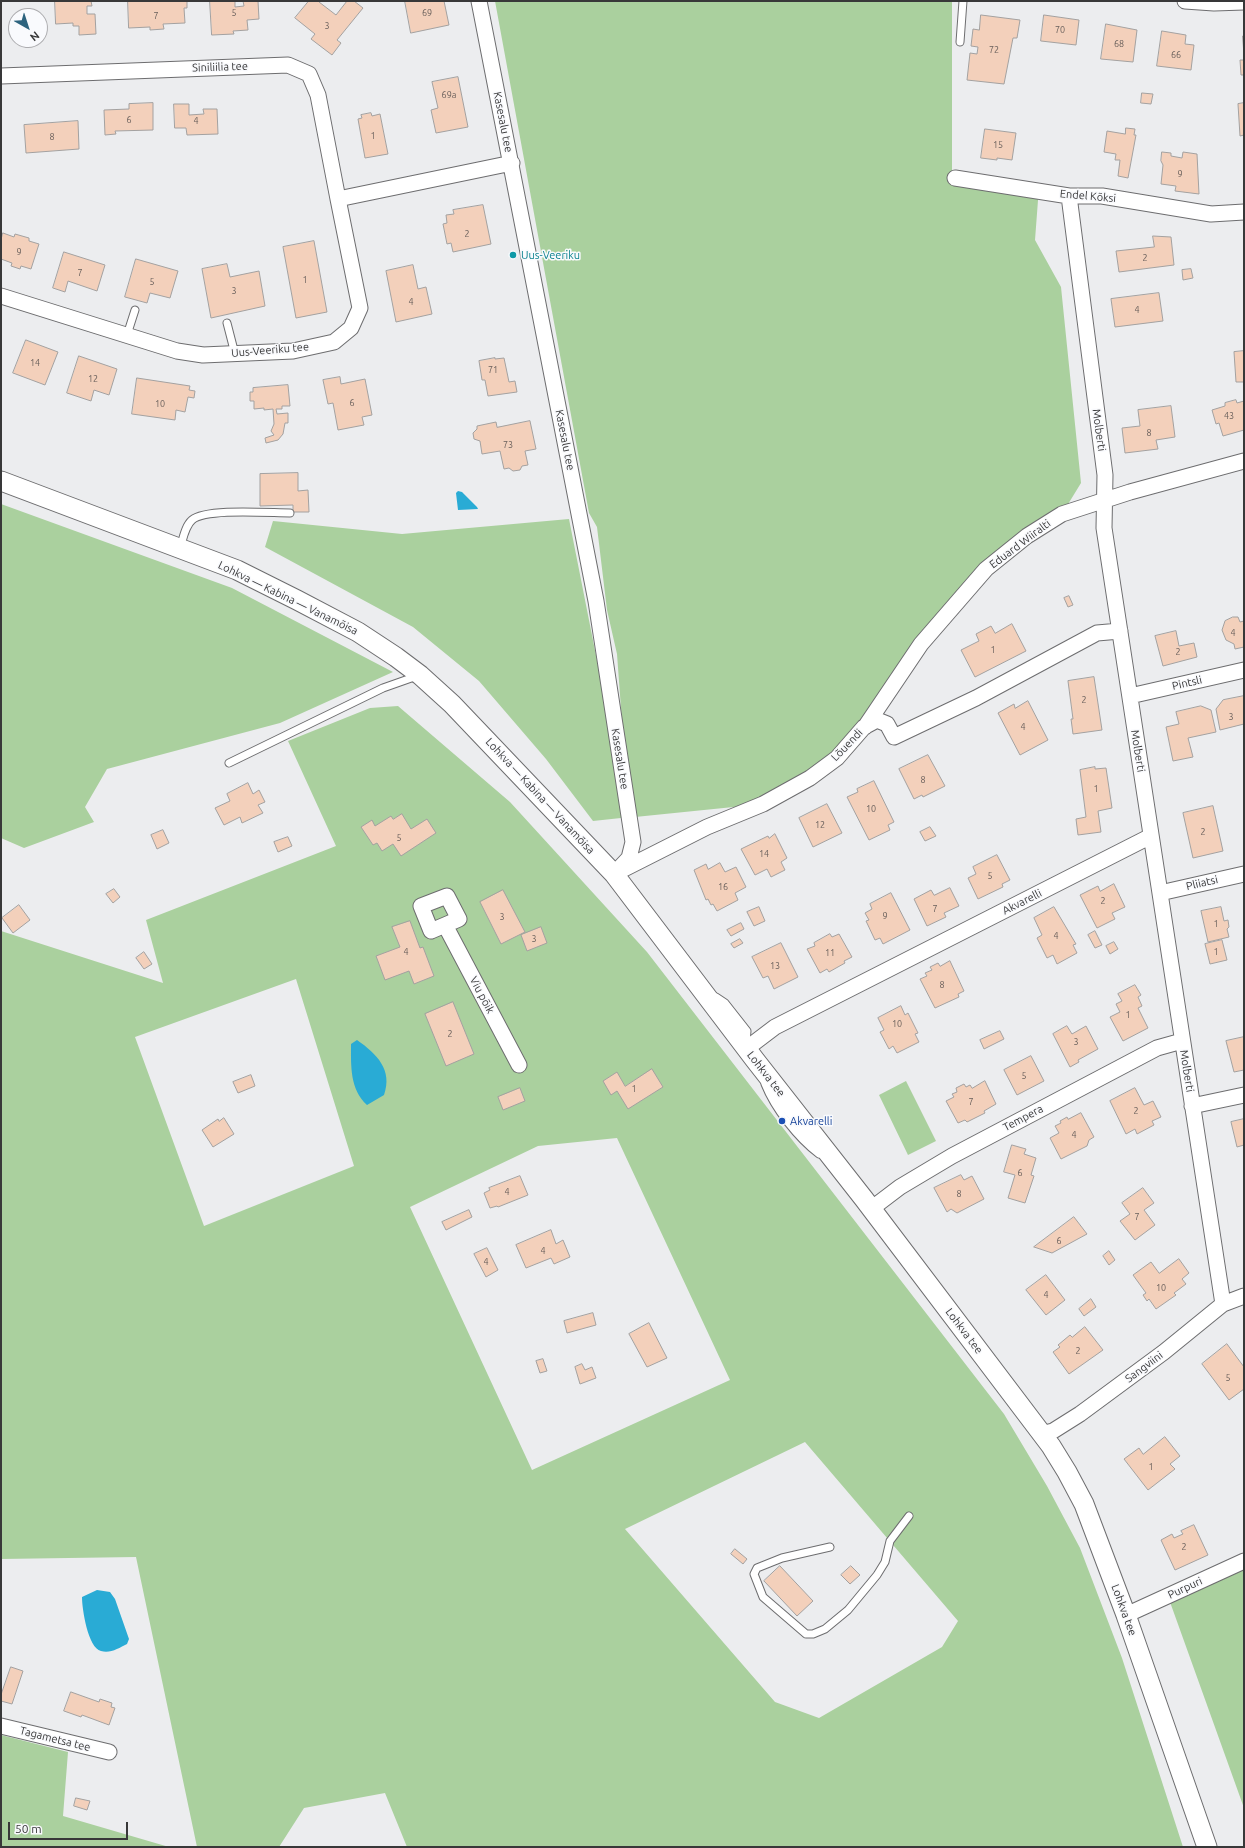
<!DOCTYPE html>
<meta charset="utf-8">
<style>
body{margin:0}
#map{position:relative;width:1245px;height:1848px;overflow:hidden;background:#ecedef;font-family:Ubuntu,sans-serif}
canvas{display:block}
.frame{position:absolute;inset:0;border:2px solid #383839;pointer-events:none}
.north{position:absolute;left:8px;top:8px;width:40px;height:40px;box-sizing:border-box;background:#f9fafd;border:1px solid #acacaf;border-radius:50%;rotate:141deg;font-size:11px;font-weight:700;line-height:16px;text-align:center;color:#383839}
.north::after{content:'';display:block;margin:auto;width:14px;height:18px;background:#2d637e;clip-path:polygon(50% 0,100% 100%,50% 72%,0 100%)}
.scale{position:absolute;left:8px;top:1822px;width:120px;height:18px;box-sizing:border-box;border:2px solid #383839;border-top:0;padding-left:5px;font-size:12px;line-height:14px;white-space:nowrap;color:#383839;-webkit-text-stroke:3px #f9fafd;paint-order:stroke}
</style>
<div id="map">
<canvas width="1245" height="1848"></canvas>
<div class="frame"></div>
<div class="north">N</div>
<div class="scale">50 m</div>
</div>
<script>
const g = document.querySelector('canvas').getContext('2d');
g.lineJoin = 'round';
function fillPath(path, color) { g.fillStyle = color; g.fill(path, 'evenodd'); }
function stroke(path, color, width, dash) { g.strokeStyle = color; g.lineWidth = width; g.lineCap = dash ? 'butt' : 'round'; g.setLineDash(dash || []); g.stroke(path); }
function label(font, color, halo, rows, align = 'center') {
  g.font = font + ' Ubuntu,sans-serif'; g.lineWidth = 3; g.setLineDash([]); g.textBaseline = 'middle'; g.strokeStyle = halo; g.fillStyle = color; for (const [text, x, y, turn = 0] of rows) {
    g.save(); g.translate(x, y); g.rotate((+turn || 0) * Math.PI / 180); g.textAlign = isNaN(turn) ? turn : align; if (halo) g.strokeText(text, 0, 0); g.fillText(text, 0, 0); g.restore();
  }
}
fillPath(new Path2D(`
 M495,1H952V171L1039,187L1035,240L1061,287L1081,483L1062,514L986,569L837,758L763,804L635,817L625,763L617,654L607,610L597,527L589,513Z
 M1,504L232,588L393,672L280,723L107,769L85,807L94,822L24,848L1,838Z
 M569,519L622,787L621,818L593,821L546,759L479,681L413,627L265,547L273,521L402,534Z
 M398,706L510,802L647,952L1004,1414L1047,1486L1080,1548L1122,1658L1183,1847H407L385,1793L304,1808L279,1847H197L136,1557L1,1559V931L163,983L146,920L336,846L288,741L370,708ZM296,979L354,1166L204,1226L135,1037ZM617,1138L730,1380L532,1470L410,1207L538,1146ZM805,1442L958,1621L942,1647L819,1718L775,1702L625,1529Z
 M906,1081L936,1141L908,1155L879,1095Z
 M1244,1570V1808L1170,1602Z
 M1,1735L68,1752L63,1816L169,1847H1Z`), '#aad09e');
fillPath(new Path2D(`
 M458,491L462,492L477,507L478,509L458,510L456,493Z
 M357,1040C377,1054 393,1070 384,1095L367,1105C350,1089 351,1067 351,1044Z
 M97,1590L110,1592L115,1599L129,1639L127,1644C119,1648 110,1654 101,1651C88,1648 82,1609 82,1597Z`), '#29abd5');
const building = new Path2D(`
 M55,1H91L92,6H87V14H95L96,34L79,35V26H73V23L56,24Z
 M128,1H187V8H184L185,23L163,24L164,29L150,30V27L129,28Z
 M210,1H235V7L244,6L243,1H258L259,19L247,20L248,30L233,31L234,34L212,35Z
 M309,1H320L319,2L336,15L347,1H354L363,8L337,40L341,43L332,55L311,39L315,34L295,18Z
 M405,1H444L449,25L411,33Z
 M981,15L1020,20L1017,38H1013L1004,84L967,80L970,53L977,54L978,47L971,46L973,29L979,30Z
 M1044,15L1079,20L1076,45L1041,41Z
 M1106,24L1137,30L1133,62L1101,59Z
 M1162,31L1186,35L1185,44L1194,45L1191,70L1157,66Z
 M1243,36H1244V75H1241L1240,60H1244Z
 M458,77L468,127L436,133L431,110L438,108L432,82Z
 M1142,93L1153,94L1151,104L1141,103Z
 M153,103V130L115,131L116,134L105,135L104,110L129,109V104Z
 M1244,103V135L1240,136L1238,104Z
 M174,104H189V115L204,114L203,109H217L218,134L187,135L186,128H175Z
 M371,113L372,116L380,114L388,154L365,158L358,119L362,118L361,115Z
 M78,121L79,149L26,153L24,125Z
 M1126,128L1135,129L1134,135H1136L1128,178L1118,176L1120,160H1115L1116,154L1104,152L1107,131L1125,134Z
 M985,129L1016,133L1012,160L997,158V160L981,158Z
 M1162,152L1171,153V156L1182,158L1183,152L1197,154L1199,194L1175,191L1176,186L1161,184L1163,165L1161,161Z
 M483,205L491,244L453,252L451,243L447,244L443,224L447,223L446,215L454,214L453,210Z
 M3,233L14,237L15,234L29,238V241L39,244L31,269L21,266L20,269L11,266L12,263L1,259V240Z
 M1153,236L1171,237L1174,265L1119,272L1116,251L1154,247Z
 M314,241L327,312L296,318L283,247Z
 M64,252L105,265L97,291L68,281L65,292L53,288Z
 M136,259L178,271L170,298L150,293L147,303L125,297Z
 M227,264L230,277L259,271L265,306L211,318L202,269Z
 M413,265L418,289L426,287L432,314L396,322L386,271Z
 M1191,269L1193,278L1183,280L1182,270Z
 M1159,293L1163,321L1115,327L1111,299Z
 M26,340L58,352L45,385L13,373Z
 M1244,351V382H1236L1234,352Z
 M79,356L117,369L109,395L94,390L91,401L67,393Z
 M495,358V359L504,358L509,382L515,381L517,392L488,396L485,380H482L479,361Z
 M340,377L341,384L365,379L372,415L362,417L364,425L338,430L333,403L328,404L323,380Z
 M137,378L190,386L189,390L195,391L194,398L188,397L185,412L176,410L175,420L132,414Z
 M288,385L290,406H282V409H276L277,414L288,413V423H285L283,434L278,440L266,443L265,438L274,435L271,431L274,424L273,409L264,410V408L254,409V401H250V392H253V388Z
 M1236,400L1237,403L1244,401V430L1223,436L1219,423L1216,424L1212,410L1225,406V403Z
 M1171,406L1175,437L1156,440L1158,449L1125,453L1122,428L1140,426L1138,410Z
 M530,421L536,449L525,451L528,465L522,466L520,470L513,471L509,468L504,469L500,451L482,454L480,441L474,439L473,433L477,429V426L496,422L497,427Z
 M298,473V491L308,490L309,512H293V505L260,506V474Z
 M1069,596L1073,605L1068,607L1064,598Z
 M1233,617H1238L1240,622L1244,621V647L1235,649L1234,644L1226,640L1222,630L1225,621Z
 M1012,624L1026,651L975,677L961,650L979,641L976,634L991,626L995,633Z
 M1176,631L1179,646L1194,643L1197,657L1163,666L1155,636Z
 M1094,677L1102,730L1073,734L1071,719H1073L1068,681Z
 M1244,696V724L1220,730L1216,709L1223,700Z
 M1028,701L1048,740L1020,755L998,713L1014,704L1015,708Z
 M1201,706L1211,710L1216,732L1188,738L1193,757L1173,761L1166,727L1179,724L1176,712Z
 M928,755L945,786L923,797L922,795L914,799L899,769Z
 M1095,767V769L1106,768L1112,808L1098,811L1101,832L1078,835L1076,819L1086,817L1080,770Z
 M874,781L894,822L888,825L890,830L869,840L847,797L858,792L857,789Z
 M248,783L253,794L259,790L265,802L258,805L263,813L242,823L240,817L224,825L215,808L230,801L227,794Z
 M827,804L842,833L813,847L799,818Z
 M1213,806L1223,851L1193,858L1183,813Z
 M402,814L411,829L427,819L436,833L401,856L393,844L382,851L377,843L373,845L361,827L372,820L375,826L391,816L393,819Z
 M930,827L936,836L925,841L920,832Z
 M163,830L169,843L157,849L151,835Z
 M775,834L787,858L781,862L785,870L771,877L767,869L755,875L741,849L768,836L769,838Z
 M288,837L292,846L278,852L274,842Z
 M997,855L1010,880L1002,884L1003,887L978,899L968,878L976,874L973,867Z
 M720,863L725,872L736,867L746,887L735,893L738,900L717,911L713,904L711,905L708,899L706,900L694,870L706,864L708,869Z
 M1114,884L1125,907L1112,913L1115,919L1097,928L1080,895L1098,886L1100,891Z
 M950,888L959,906L944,913L946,917L927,926L914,899L931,890L934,895Z
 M114,889L120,897L113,903L106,894Z
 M503,890L525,932L501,944L480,902Z
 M891,893L910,930L883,944L880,938L875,940L866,921L869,920L865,913L872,909L870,904Z
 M19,905L30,920L13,933L2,918Z
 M759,907L765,921L754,926L747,912Z
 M1054,907L1076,944L1073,945L1077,953L1057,964L1053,955L1047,958L1037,938L1042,935L1034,918Z
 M1221,907L1224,921L1228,920L1229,927L1227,929L1229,937L1208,942L1201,911Z
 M410,921L420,948L423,947L434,976L414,984L409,971L385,980L376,956L400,947L392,927Z
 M741,923L744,929L731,936L727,930Z
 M541,927L547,943L527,951L521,935Z
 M1095,931L1102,945L1095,948L1088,935Z
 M830,934L832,937L839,934L852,957L844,961L845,963L829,972L827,969L820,973L807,949L815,946L814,943Z
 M740,939L743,943L734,948L731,944Z
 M1222,940L1227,960L1210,964L1205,944Z
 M1114,942L1118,949L1110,954L1106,946Z
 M781,943L798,977L774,989L768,976L763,978L752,957Z
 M144,952L152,964L144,969L136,958Z
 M950,961L964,991L958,994L959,997L935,1008L920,979L927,976L925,973L932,970L930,967L938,963L940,966Z
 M1135,985L1141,995L1138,997L1142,1006L1138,1008L1148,1028L1123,1041L1110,1017L1120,1012L1116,1004L1122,1001L1118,994Z
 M453,1002L474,1054L446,1066L425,1014Z
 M901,1006L905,1015L908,1013L918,1033L915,1034L919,1042L897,1053L893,1046L889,1049L880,1032L884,1030L878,1018Z
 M1067,1026L1072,1034L1086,1026L1098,1049L1078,1060L1079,1062L1070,1067L1053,1034Z
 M1000,1031L1004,1039L984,1049L980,1040Z
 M1244,1037V1070L1234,1072L1226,1041Z
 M1031,1056L1044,1081L1017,1095L1004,1070Z
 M652,1069L663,1087L628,1109L617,1091L611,1095L603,1081L617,1072L625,1086Z
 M251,1075L255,1086L238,1093L233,1082Z
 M985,1081L996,1104L984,1111L985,1113L967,1122L965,1120L958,1123L946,1101L954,1097L952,1094L957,1092L956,1088L964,1084L966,1087L970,1085L972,1088Z
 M520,1088L525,1101L503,1110L498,1097Z
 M1135,1088L1144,1105L1153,1101L1161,1117L1152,1121L1154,1125L1137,1134L1135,1129L1126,1134L1110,1101Z
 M1081,1113L1094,1137L1089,1140L1087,1146L1061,1159L1050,1138L1059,1133L1055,1126L1061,1123L1060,1121L1067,1117L1068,1119Z
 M224,1118L234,1134L213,1147L202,1130L218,1119L219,1121Z
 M1244,1119V1145L1237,1147L1231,1122Z
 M1012,1145L1026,1149L1024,1154L1036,1158L1031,1175L1034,1176L1025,1203L1008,1198L1015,1175L1004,1172Z
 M961,1175L964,1180L972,1176L984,1199L957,1213L951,1209L947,1212L934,1188Z
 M520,1176L528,1195L498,1207L497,1206L490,1208L484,1193L490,1190L489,1188Z
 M1143,1188L1154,1203L1144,1210L1155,1225L1135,1240L1120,1221L1130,1214L1122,1203Z
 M469,1210L472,1217L446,1230L442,1222Z
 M1074,1217L1087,1234L1052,1253L1034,1247Z
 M551,1230L556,1244L563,1240L570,1257L554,1264L551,1258L526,1268L516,1245Z
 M487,1248L498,1270L486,1277L474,1254Z
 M1109,1251L1115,1260L1109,1265L1103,1256Z
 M1179,1259L1189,1273L1182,1279L1186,1284L1174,1293L1176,1295L1156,1309L1149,1299L1147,1301L1143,1295L1146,1293L1133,1275L1151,1262L1159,1273Z
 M1046,1275L1065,1300L1046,1315L1026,1290Z
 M1091,1299L1096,1307L1084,1316L1079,1309Z
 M593,1313L596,1325L567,1333L564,1321Z
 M649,1323L667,1358L647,1367L629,1334Z
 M1085,1327L1103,1350L1069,1374L1053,1352L1060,1347L1058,1345L1070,1335L1072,1337Z
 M1227,1344L1244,1367V1389L1229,1400L1202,1364Z
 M543,1359L547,1371L540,1373L536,1361Z
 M582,1364L585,1370L592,1367L596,1378L580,1384L575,1367Z
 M1165,1437L1180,1456L1170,1464L1175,1469L1148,1490L1124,1459L1139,1448L1143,1454Z
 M1194,1525L1208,1555L1175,1570L1161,1540L1172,1534L1174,1538L1183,1534L1181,1531Z
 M735,1549L747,1559L743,1564L731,1554Z
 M780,1566L813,1601L797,1616L764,1581Z
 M851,1566L860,1575L850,1584L841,1575Z
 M11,1667L23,1671L12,1704L1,1701V1695Z
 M71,1692L99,1702L100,1699L112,1703L111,1707L115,1708L109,1725L82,1715L81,1717L64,1711Z
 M76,1798L90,1801L87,1810L74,1806Z`);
fillPath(building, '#f3d0bb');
stroke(building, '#a3a1a0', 1);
const service = new Path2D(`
 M960,42L963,1
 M227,323L235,354
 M127,335L135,310
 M180,548C183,539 185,526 192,520C206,508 269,513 290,513
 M229,763L383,688L417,676
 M716,997L725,1003L747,1031L746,1043
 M765,1084C775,1109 798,1138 819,1154
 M830,1547L782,1558L757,1568L754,1574L763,1597L806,1634H813L825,1629L848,1610L877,1575L885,1562L890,1541L909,1516`);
const minor = new Path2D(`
 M479,1L596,601L633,842L629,858L614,874
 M1185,1L1214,3L1244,2
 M1,76L288,65L309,74L318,95L338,199
 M955,178L1069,196H1102L1211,214L1244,212
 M1069,196L1105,475L1104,528L1223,1304
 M1,296L177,351L203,355L293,351L334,342L351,328L360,308L338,199L512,163
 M1130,696L1244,670
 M865,727L921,644L986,569L1027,536L1062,514L1130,492L1244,461
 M620,871L707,827L763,804L810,778L837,758L864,727L877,720L887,724L894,737L976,698L1097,633L1120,631
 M1160,893L1244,874
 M445,925L459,919L447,896L421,906L431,931L445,925L519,1065
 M746,1049L775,1027L1151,836
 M1192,1106L1244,1095
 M871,1209L900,1187L952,1156L1157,1048L1182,1041
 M1041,1434L1053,1431L1080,1414L1164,1352L1223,1304L1244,1296
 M1126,1615L1244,1561
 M1,1726L109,1752`);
const tertiary = new Path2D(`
 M1,481L237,570L297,600L358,632L396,657L420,675L452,704L614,874L755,1060L864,1199L1051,1446L1067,1472L1084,1504L1126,1615L1207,1847`);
stroke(service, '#6d6d6f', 9);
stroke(minor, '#6d6d6f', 17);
stroke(tertiary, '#6d6d6f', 21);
stroke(service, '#fff', 7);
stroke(minor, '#fff', 15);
stroke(tertiary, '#fff', 19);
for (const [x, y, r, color] of [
 [513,255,4,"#0f9aa8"],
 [782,1121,4,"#1a4fb4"]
]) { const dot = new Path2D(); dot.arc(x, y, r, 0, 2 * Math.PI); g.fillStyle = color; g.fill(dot); stroke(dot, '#f9fafd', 1.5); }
label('9px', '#675e5a', null, [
 ["5",234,13],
 ["69",427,13],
 ["7",156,16],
 ["3",327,26],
 ["70",1060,30],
 ["68",1119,44],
 ["72",994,50],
 ["66",1176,55],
 ["69a",449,95],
 ["6",129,120],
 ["4",196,121],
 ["1",373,136],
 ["8",52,137],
 ["15",998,145],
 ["9",1180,174],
 ["2",467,234],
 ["9",19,252],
 ["2",1145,258],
 ["7",80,273],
 ["1",305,280],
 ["5",152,282],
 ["3",234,291],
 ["4",411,302],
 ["4",1137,310],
 ["14",35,363],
 ["71",493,370],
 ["12",93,379],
 ["6",352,403],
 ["10",160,404],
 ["43",1229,416],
 ["8",1149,433],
 ["73",508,445],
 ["4",1233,633],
 ["1",993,650],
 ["2",1178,652],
 ["2",1084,700],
 ["3",1231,717],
 ["4",1023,727],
 ["8",923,780],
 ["1",1096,789],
 ["10",871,809],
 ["12",820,825],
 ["2",1203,832],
 ["5",399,838],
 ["14",764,854],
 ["5",990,876],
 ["16",723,887],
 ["2",1103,901],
 ["7",935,909],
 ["9",885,916],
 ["3",502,917],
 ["1",1216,924],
 ["4",1056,936],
 ["3",534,939],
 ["4",406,952],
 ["1",1216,952],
 ["11",830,953],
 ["13",775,966],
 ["8",942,985],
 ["1",1128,1015],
 ["10",897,1024],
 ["2",450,1034],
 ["3",1076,1042],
 ["5",1024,1076],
 ["1",634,1089],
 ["7",971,1102],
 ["2",1136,1111],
 ["4",1074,1135],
 ["6",1020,1173],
 ["4",507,1192],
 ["8",959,1194],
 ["7",1137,1217],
 ["6",1059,1241],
 ["4",543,1251],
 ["4",486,1262],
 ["10",1161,1288],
 ["4",1046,1295],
 ["2",1078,1351],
 ["5",1228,1378],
 ["1",1151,1467],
 ["2",1184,1547]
]);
label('11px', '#383839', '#f9fafd', [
 ["Siniliilia tee",220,67,-2],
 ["Kasesalu tee",503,122,79],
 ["Endel Kõksi",1088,196,5],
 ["Uus-Veeriku tee",270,350,-5],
 ["Molberti",1099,430,82],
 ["Kasesalu tee",565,440,79],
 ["Eduard Wiiralti",1020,544,-37],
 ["Lohkva — Kabina — Vanamõisa",288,598,26],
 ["Pintsli",1187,683,-13],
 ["Lõuendi",847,745,-46],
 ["Molberti",1138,751,81],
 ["Kasesalu tee",620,759,81],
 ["Lohkva — Kabina — Vanamõisa",540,796,47],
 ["Pliiatsi",1202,883,-13],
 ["Akvarelli",1022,902,-27],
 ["Viu põik",482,995,62],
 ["Molberti",1187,1071,81],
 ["Lohkva tee",766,1074,52],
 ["Tempera",1023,1118,-28],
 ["Lohkva tee",964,1331,53],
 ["Sangviini",1144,1367,-37],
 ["Purpuri",1185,1588,-25],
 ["Lohkva tee",1124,1610,70],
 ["Tagametsa tee",55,1739,14]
]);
label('11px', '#0d838f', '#f9fafd', [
 ["Uus-Veeriku",521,255]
], 'left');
label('11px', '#164399', '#f9fafd', [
 ["Akvarelli",790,1121]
], 'left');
</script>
